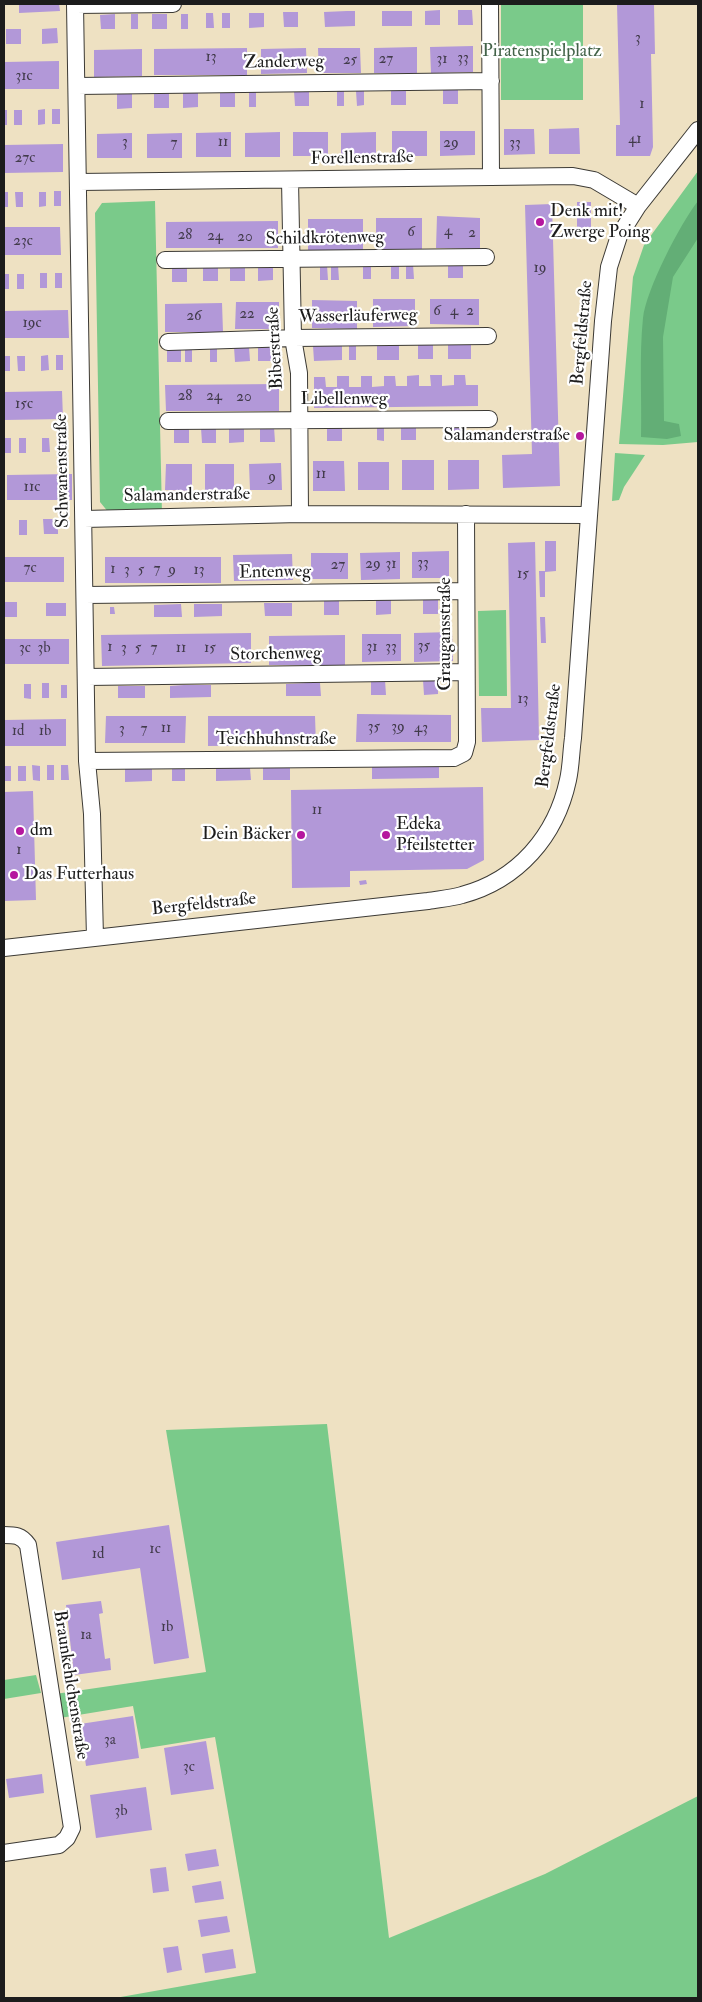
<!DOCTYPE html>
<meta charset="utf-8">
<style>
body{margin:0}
#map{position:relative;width:702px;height:2002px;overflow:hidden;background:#eee1c2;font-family:"IM FELL Double Pica",serif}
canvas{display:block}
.frame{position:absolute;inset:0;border:5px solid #1c1c1c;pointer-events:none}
</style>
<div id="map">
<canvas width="702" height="2002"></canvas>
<div class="frame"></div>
</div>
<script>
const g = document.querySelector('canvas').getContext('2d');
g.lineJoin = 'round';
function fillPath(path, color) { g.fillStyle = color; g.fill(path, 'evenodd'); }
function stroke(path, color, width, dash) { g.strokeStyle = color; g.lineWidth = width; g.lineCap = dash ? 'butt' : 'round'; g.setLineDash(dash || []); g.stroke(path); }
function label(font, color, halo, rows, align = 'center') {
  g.font = font + ' "IM FELL Double Pica",serif'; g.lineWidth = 4.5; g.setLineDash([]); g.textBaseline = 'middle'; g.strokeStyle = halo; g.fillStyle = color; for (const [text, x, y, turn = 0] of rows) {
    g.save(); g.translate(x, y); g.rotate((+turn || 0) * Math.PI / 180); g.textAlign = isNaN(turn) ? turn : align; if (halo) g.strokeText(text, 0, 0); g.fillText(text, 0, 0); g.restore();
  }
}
fillPath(new Path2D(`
 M501,4H583V100H501Z
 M698,171V442L663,445L619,444L633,277L644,245Z
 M155,201L162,514L109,513L100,502L95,213L102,203Z
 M615,453L645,455L624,487L619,500L612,501Z
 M506,610L507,696H479L478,611Z
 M327,1424L389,1938L545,1874L698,1796V1998H115L256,1973L215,1737L141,1749L133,1706L60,1718L55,1694L206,1672L166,1430Z
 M36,1675L41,1693L4,1699V1680Z`), '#7aca8a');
fillPath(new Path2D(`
 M698,201V238L673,277L663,337L664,421L679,424L681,436L667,439L641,437C642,398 639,357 643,318C646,290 680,224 698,201Z`), '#63ae76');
fillPath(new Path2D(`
 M19,4H59L60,11L19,13Z
 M617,4H654L655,54H651L653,147L650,156H616V125H620Z
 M440,10V25H425V11Z
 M458,10H472L473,25H458Z
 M347,11H355V26L325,27L324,12Z
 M382,11H412V26H382Z
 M283,12H298V27H284Z
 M206,13H213L214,28H206Z
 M222,13H230V28H222Z
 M249,13H264V27L249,28Z
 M115,14V29H101L100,15Z
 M131,14H138V29H131Z
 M152,14H167V29H152Z
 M181,14H188V29H181Z
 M57,28L58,43L42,44V29Z
 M6,29H21V44H6Z
 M473,46V72L431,73L430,47Z
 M417,47V73H374V48Z
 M247,48V75H154V49Z
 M306,48L307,73L261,74V49Z
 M318,48H360L361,73H319Z
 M142,49V76L94,77V50Z
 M59,61V89H4V62Z
 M443,89H458V104H443Z
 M364,90V105L357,106L356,91Z
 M391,90H406V105H391Z
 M294,91H309V106H295Z
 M337,91H344V106H337Z
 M220,92H235V107H220Z
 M249,92H256V107H249Z
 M132,93V108L117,109V94Z
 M154,93H169V108H154Z
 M183,93H198V107L183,108Z
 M45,109V124L38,125V110Z
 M52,109H60V124H52Z
 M4,110H7V125H4Z
 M14,110H22V125H14Z
 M579,128L580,154H549V129Z
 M504,129H534L535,154L504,155Z
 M392,131H427V156H392Z
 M440,131H475V155L440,156Z
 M231,132V157H196V133Z
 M280,132V157H245V133Z
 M293,132H328V156H293Z
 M376,132V157H341V133Z
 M132,133V158H97V134Z
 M182,133V158H147V134Z
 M63,144V172L4,173V145Z
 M54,191H61V206H54Z
 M4,192H8V207H4Z
 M15,192H23V207H16Z
 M39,192H46V206L39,207Z
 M577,202H591V234H577Z
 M552,204L560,486L503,488L502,455L532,454L525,205Z
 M600,206V214H594V207Z
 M437,216L480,218V249L436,248Z
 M376,218H422V250H376Z
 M308,219H363V250H308Z
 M278,221V248H166V222Z
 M4,227H60L61,255H4Z
 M448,263H463V278H448Z
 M363,264H371V279H363Z
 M391,264H399V279H391Z
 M406,264H413L414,279H406Z
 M273,265V280L258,281V266Z
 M320,265H327L328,280H320Z
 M331,265H338L339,280H331Z
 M203,266H218V281H203Z
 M230,266H245V281H230Z
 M172,267H187V282H172Z
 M40,273H47V288H40Z
 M55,273H62V288H55Z
 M4,274H9V289H4Z
 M17,274H24V289H17Z
 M373,299H415V326L373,327Z
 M430,299H479V325L430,324Z
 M312,300L357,301V329L312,328Z
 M236,302H279V329H235Z
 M222,303L223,332H165V304Z
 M68,310L69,338H4V311Z
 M418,344H433V359H418Z
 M448,344H471V359H448Z
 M342,345V360L314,361L313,346Z
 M349,345H356V360H349Z
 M377,345H399V360H377Z
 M258,346H273V361H258Z
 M181,347V362H167V348Z
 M185,347H192V362H185Z
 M210,347H217V362H210Z
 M234,347H249L250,361L235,362Z
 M48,355L49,370L41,371V356Z
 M56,355H63V370H56Z
 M4,356H10V371H4Z
 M17,356H25V371H18Z
 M419,375V386H431L430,375H442V386L454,385V375H465L466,385H478V406L314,408V377H325L326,387H337V376H349V387H361V376H372V387L384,386V376H395L396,386H407V376Z
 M279,384V411H166L165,385Z
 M62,391L63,419L4,420V392Z
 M401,425H416V440H401Z
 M450,425H465V440H450Z
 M327,426H342V441H327Z
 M377,426H384V441L377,440Z
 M244,427V442L229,443V428Z
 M260,427H274L275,442H260Z
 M174,428H189V443H174Z
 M201,428H216V443H202Z
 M57,437H64V452H57Z
 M4,438H11V453H4Z
 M19,438H26V453H19Z
 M42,438H49L50,452H42Z
 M402,460H434V490H402Z
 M448,460H479V489L448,490Z
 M313,461H344L345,491H313Z
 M358,462H389V490H358Z
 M281,463L282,490H250L249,464Z
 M166,464H192V491L165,490Z
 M205,464H234V491H205Z
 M72,474V500H7V475Z
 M43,519H58V534H44Z
 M19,520H27V535H19Z
 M545,541H556V571L545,572Z
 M535,542L539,740L482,742L481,708H511L508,543Z
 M449,551V578H412V552Z
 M400,552V579L361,580L360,553Z
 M311,553H348V579H311Z
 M292,554L293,580L234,581L233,555Z
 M4,557H64V582H4Z
 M105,557H221V583H105Z
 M539,571H545V597H540Z
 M391,599V614L376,615V600Z
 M324,600H339V615H324Z
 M423,600H438V614H423Z
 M4,602H17V617H4Z
 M46,603H66V616H46Z
 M264,603H292V616H265Z
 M181,604L182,617H154V605Z
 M194,604H222V616L194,617Z
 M110,607H114L115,614H110Z
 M540,617H545L546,643H541Z
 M452,632L453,661L414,662V633Z
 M251,633V663L102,666L101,635Z
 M362,634H401V661L362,662Z
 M345,635V665H269V636Z
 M4,639H69V664H4Z
 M438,679V694L424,695L423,680Z
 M371,680H385L386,695H371Z
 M42,683H49V698H42Z
 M307,683H320L321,696H286V684Z
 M24,684H31V699L24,698Z
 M61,685H67V698H61Z
 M184,685H211V697L170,698V686Z
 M118,686H145V698H118Z
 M357,714L451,715V742H356Z
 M106,716H186L185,743H105Z
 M208,716H315L316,745L208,746Z
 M66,719V746H4V720Z
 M32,765L40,766V781L33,780Z
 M47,765H54V780H47Z
 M61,765H68L69,780H61Z
 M439,765V778L372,779V766Z
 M4,766H11V781H4Z
 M18,766H26V781H18Z
 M290,767V780H263V768Z
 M216,768H250L251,780L216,781Z
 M125,769H152V781L125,782Z
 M172,769H185V781H172Z
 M483,787L484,860L467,869L350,871V887L292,888L291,790Z
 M33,791L36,900L4,901V792Z
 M366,880L367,884L360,885L359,881Z
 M169,1525L189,1658L154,1664L140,1568L62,1580L56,1542Z
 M101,1601L103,1613L99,1614L105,1659L110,1658L111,1670L74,1675L66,1605Z
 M133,1716L139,1758L86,1766L80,1724Z
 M206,1741L214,1789L171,1795L164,1748Z
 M42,1774L44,1793L9,1798L6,1779Z
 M146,1787L152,1830L96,1838L90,1795Z
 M216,1849L219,1866L188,1871L185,1854Z
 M166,1867L169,1891L153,1893L150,1869Z
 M221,1881L224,1899L195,1903L192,1886Z
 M227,1916L230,1932L201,1937L198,1920Z
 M178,1946L182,1970L167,1973L163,1948Z
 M233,1949L236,1968L205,1973L202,1954Z`), '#b298d8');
const street = new Path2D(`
 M75,4L87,761L92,814L95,938
 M490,4L491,177
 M75,5L173,4
 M77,86L491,81
 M290,180L293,338L299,373L300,514
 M79,182L573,176L594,180L638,206
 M165,260L486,257
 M168,342L293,338L488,336
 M168,421L489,419
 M84,519L300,514L589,515
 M85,595L466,591
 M87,677L466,672
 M87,761L454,758L464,753L467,742L466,514
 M4,948L428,901C440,899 452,898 462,895C518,880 556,836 568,780C571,767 571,752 573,738L603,321L609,267L619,236L638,206L698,130
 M4,1535C15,1535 21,1535 28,1545L72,1828L67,1838L59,1845L4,1853`);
stroke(street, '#3c3a35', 18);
stroke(street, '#fff', 16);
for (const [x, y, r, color] of [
 [540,222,5,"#b5179e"],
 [580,436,5,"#b5179e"],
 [20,831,5,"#b5179e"],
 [301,835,5,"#b5179e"],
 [386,835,5,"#b5179e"],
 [14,875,5,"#b5179e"]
]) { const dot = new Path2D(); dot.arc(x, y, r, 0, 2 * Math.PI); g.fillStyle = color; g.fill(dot); stroke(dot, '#fff', 2); }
label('15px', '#423b4b', null, [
 ["3",638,39],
 ["13",211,58],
 ["33",463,59],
 ["27",386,60],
 ["31",442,60],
 ["25",350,61],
 ["31c",24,77],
 ["1",642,105],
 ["41",635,140],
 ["3",125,143],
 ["11",223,143],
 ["7",174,144],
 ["29",451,144],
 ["33",515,144],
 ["27c",25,159],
 ["4",448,232],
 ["6",411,233],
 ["2",472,234],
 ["28",185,236],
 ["24",215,237],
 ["20",245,238],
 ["23c",23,242],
 ["19",540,269],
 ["6",437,312],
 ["4",454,312],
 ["2",470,312],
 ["22",247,315],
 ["26",194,317],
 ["19c",32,324],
 ["28",185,397],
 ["24",214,397],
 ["20",244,398],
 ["15c",24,405],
 ["11",321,475],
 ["9",272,478],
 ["11c",32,488],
 ["33",423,564],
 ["29",373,565],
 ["31",391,565],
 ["27",338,566],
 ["7c",30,569],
 ["1",113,570],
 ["7",157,570],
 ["3",127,571],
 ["5",141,571],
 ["9",172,571],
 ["13",199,571],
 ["15",523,575],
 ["35",424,647],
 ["1",110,648],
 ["31",372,648],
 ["33",391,648],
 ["3c",25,649],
 ["3b",44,649],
 ["3",124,649],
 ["5",138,649],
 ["7",154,649],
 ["11",181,649],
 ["15",210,649],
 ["13",523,700],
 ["35",374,728],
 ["39",398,728],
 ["11",166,729],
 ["43",421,729],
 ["3",122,730],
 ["7",144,730],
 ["1d",18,732],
 ["1b",45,732],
 ["11",317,811],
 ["1",19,851],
 ["1c",155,1550],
 ["1d",98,1555],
 ["1b",167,1628],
 ["1a",86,1636],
 ["3a",110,1741],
 ["3c",189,1768],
 ["3b",121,1812]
]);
label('18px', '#426248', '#fff', [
 ["Piratenspielplatz",542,52]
]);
label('18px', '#1c1c1c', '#fff', [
 ["Zanderweg",284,63,-1],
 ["Forellenstraße",362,159,-1],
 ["Schildkrötenweg",325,239,-1],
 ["Wasserläuferweg",358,317,-1],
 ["Bergfeldstraße",583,333,-85],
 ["Biberstraße",276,348,-93],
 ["Libellenweg",344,400],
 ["Schwanenstraße",63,471,-91],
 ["Salamanderstraße",187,496,-1],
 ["Entenweg",275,573,-1],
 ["Graugansstraße",446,634,-90],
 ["Storchenweg",276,655,-1],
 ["Bergfeldstraße",550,736,-83],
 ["Teichhuhnstraße",276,740],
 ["Bergfeldstraße",204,905,-6],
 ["Braunkehlchenstraße",70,1685,81]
]);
label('18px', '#1c1c1c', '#fff', [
 ["Denk mit!",550,212],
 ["Zwerge Poing",550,233],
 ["Salamanderstraße",570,436,"right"],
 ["Edeka",396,825],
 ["Pfeilstetter",396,846],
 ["dm",30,831],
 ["Dein Bäcker",291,835,"right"],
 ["Das Futterhaus",24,875]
], 'left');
</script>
